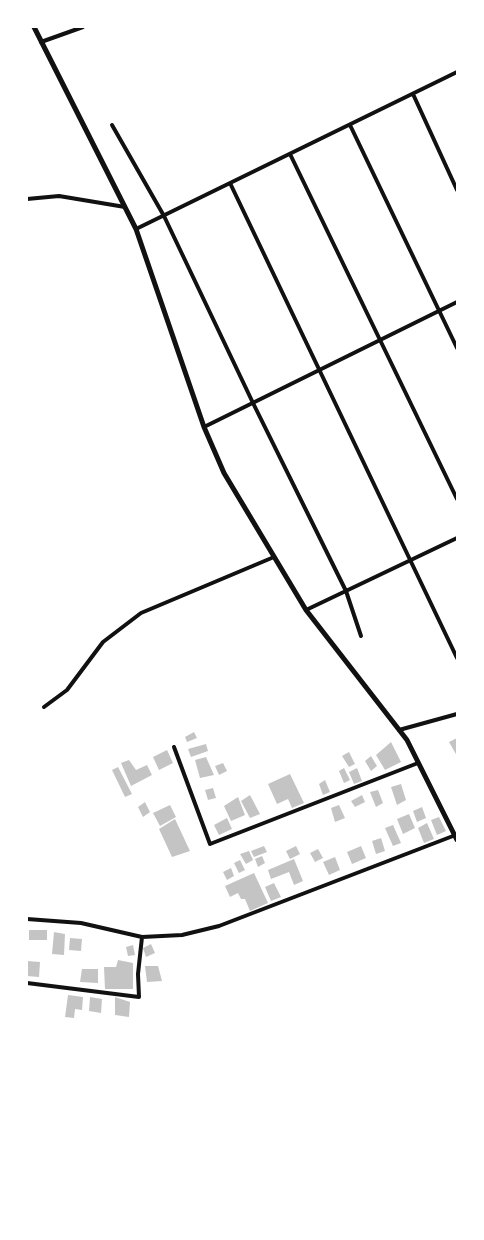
<!DOCTYPE html>
<style>
body{margin:0}
#map{position:relative;width:484px;height:1240px;overflow:hidden;background:#fff;font-family:Quicksand,sans-serif}
canvas{display:block}
.frame{position:absolute;inset:0;border:28px solid #fff;pointer-events:none}
</style>
<div id="map">
<canvas width="484" height="1240"></canvas>
<div class="frame"></div>
</div>
<script>
const g = document.querySelector('canvas').getContext('2d');
g.lineJoin = 'round';
function fillPath(path, color) { g.fillStyle = color; g.fill(path, 'evenodd'); }
function stroke(path, color, width, dash) { g.strokeStyle = color; g.lineWidth = width; g.lineCap = dash ? 'butt' : 'round'; g.setLineDash(dash || []); g.stroke(path); }
fillPath(new Path2D(`
 M194,732L197,738L187,742L185,737Z
 M457,738V756L449,742Z
 M391,742L401,762L385,770L376,755Z
 M206,744L208,751L191,757L188,749Z
 M167,750L173,763L159,770L153,757Z
 M349,752L355,764L349,767L342,756Z
 M371,756L377,766L371,771L365,761Z
 M206,757L214,775L200,778L195,760Z
 M129,760L136,770L147,765L152,775L131,786L121,763Z
 M223,763L227,771L219,775L215,766Z
 M118,767L132,794L125,797L112,770Z
 M344,768L350,780L344,783L339,771Z
 M357,768L362,781L354,784L349,772Z
 M290,774L304,803L292,808L288,799L277,804L268,784Z
 M325,780L330,792L323,795L319,784Z
 M401,784L406,800L397,805L391,787Z
 M213,788L216,798L208,800L205,790Z
 M378,790L383,803L376,807L370,792Z
 M250,795L260,814L250,818L241,801Z
 M362,795L365,802L355,807L351,801Z
 M238,797L245,815L231,821L224,806Z
 M145,802L150,812L143,817L138,807Z
 M170,805L176,817L160,826L153,813Z
 M339,805L345,818L335,822L331,808Z
 M422,807L426,818L417,822L413,811Z
 M409,814L415,828L403,834L397,819Z
 M439,817L446,831L437,835L431,820Z
 M227,818L232,829L219,835L214,825Z
 M175,819L190,851L172,857L159,829Z
 M427,823L434,839L424,843L418,828Z
 M393,825L401,843L393,846L385,828Z
 M381,838L385,851L376,854L372,841Z
 M264,846L267,852L254,857L251,851Z
 M296,846L300,854L290,859L286,851Z
 M361,846L366,858L352,864L347,852Z
 M318,849L323,858L315,862L310,853Z
 M249,851L253,860L246,864L240,854Z
 M262,856L265,863L258,867L255,859Z
 M335,857L340,870L329,875L323,862Z
 M294,859L303,881L294,885L289,872L271,879L268,870Z
 M240,860L245,870L239,873L234,863Z
 M231,868L234,876L227,880L223,872Z
 M254,873L268,903L250,911L245,899H241L238,893L230,897L225,886Z
 M274,883L281,897L271,901L265,887Z
 M29,930H47V940H29Z
 M54,932L65,934L64,955L52,954Z
 M70,938L82,939L81,951L69,950Z
 M151,944L155,953L146,957L143,948Z
 M133,945L135,955L128,956L126,947Z
 M118,960L133,963V989H105L104,967H116Z
 M27,961L40,962L39,977L27,976Z
 M145,966H158L162,981L147,982Z
 M82,969H98V983L80,982Z
 M68,995L83,997L82,1010L75,1009L74,1018L65,1017Z
 M90,997L102,999L101,1013L89,1011Z
 M115,997L130,1002L129,1017L115,1015Z`), '#c4c4c4');
stroke(new Path2D(`
 M41,42L83,27
 M413,94L457,190
 M112,125L164,216L253,403L346,591L361,636
 M350,125L457,348
 M290,154L457,499
 M230,183L457,658
 M27,199L59,196L125,207
 M136,229L457,72
 M204,427L457,302
 M306,610L457,538
 M44,707L67,690L103,642L141,613L274,557
 M399,730L457,714
 M174,747L210,844L418,763
 M27,919L81,923L142,937L182,935L219,926L453,836
 M27,983L139,997L138,974L142,937`), '#111', 4);
stroke(new Path2D(`
 M34,27L136,229L204,427L224,473L306,610L407,740L457,840`), '#111', 5);
</script>
